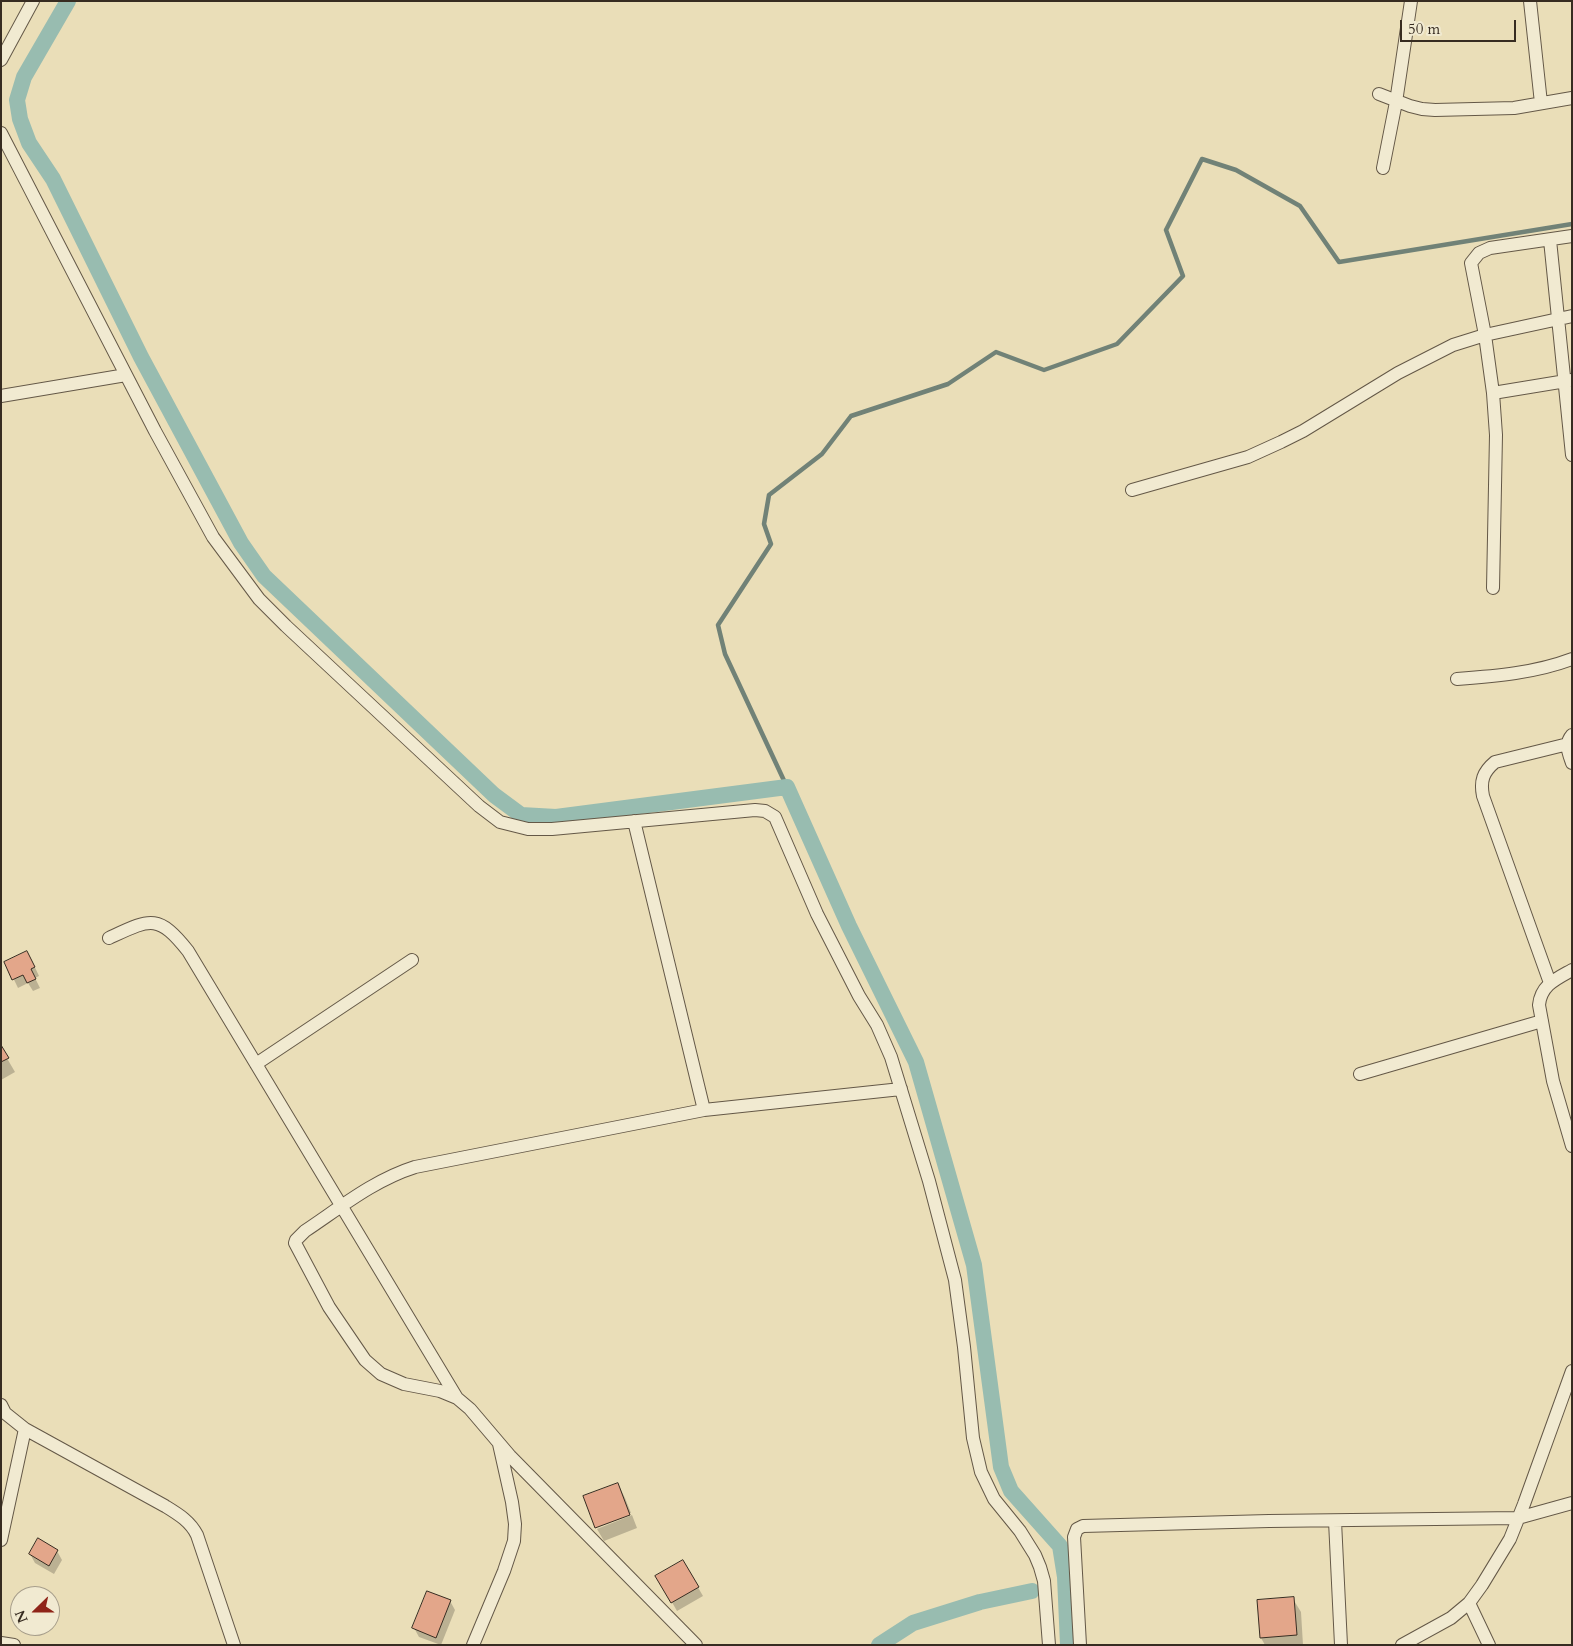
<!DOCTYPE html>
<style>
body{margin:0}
#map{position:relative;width:1573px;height:1646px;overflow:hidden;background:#eadeb8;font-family:Cardo,serif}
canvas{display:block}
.frame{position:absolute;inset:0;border:2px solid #372c21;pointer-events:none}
.north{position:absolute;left:10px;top:1586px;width:50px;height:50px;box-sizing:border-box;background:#f1ead1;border:1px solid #a79e8b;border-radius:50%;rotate:248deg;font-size:14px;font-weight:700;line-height:20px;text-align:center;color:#372c21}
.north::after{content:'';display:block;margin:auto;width:18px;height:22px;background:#8f2418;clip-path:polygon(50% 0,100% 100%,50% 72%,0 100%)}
.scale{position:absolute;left:1400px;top:20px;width:116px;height:22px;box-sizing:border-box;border:2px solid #372c21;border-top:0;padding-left:6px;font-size:15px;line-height:18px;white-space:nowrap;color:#372c21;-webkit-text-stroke:4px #f1ead1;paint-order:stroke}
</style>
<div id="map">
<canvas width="1573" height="1646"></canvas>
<div class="frame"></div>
<div class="north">N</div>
<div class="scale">50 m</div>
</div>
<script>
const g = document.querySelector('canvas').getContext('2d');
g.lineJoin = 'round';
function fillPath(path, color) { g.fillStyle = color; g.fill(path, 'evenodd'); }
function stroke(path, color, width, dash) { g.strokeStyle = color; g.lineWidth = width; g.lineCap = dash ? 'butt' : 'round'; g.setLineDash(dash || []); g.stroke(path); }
fillPath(new Path2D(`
 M32,961L39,976L35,978L40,988L33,991L28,983L18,988L6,963Z
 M1,1048L15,1072L1,1080Z
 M618,1484L625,1498L631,1513L596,1526V1528L584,1497Z
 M632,1515L637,1528L604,1541L597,1529Z
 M57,1551L62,1560L54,1574L35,1563L30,1554Z
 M683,1562L703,1596L677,1611L657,1576Z
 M1293,1599L1301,1612L1303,1645H1265L1261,1638L1258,1601Z
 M450,1601L455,1610L441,1645L419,1637L414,1628Z`), '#0003');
stroke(new Path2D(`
 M787,787L725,654L718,625L771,544L764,524L769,495L822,454L851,416L948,384L996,352L1044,370L1117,344L1183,276L1166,230L1202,159L1236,170L1300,206L1339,262L1572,224`), '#718277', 4.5);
stroke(new Path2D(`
 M68,1L24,77L17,100L20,119L29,143L53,179L141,357L241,543L264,576L494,795L521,815L556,817L787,787L849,926L916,1062L974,1265L1001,1467L1011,1491L1060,1546L1065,1577L1068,1645
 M879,1645L913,1623L980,1602L1032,1591`), '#98bcb0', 16);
const building = new Path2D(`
 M27,951L35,967L31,969L36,979L27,983L23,975L12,980L4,962Z
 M1,1045L9,1058L1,1062Z
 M618,1483L630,1515L595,1528L583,1496Z
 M38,1538L58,1550L49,1566L29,1554Z
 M683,1560L699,1587L671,1603L655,1576Z
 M427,1591L451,1600L436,1638L412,1628Z
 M1294,1597L1297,1635L1260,1638L1257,1600Z`);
fillPath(building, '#e3a68a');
stroke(building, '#372c21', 1);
const street = new Path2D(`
 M1530,1L1541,103
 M1,60L33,1
 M1379,94L1410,106L1422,109L1435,110L1514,108L1572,98
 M1,133L155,431L213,537L259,599L286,626L479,806L500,822L528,829H552L755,810L765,811L775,817L817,914L859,996L877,1025L891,1057L929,1181L955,1280L964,1347L973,1438L981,1472L994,1499L1020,1531L1035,1555L1040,1567L1044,1581L1049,1645
 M1383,168L1396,102L1411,1
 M1550,240L1572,455
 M1493,393L1572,380
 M1,396L126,375
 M1132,490L1248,457L1281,442L1303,431L1398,373L1453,345L1485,335L1572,316
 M1493,588L1496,435L1493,393L1485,335L1471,263L1479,253L1490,248L1572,236
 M1457,679C1496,676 1535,673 1572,659
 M1572,735C1564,744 1569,754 1572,763
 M634,821L704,1110L901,1089
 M109,938C150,919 158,913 188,951L457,1398
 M1572,970C1556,979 1541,985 1539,1005L1553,1081L1572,1146
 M1550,983L1483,796C1480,781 1483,772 1495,762L1568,744
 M256,1064L412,960
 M1360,1074L1542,1021
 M1,1405L5,1413L25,1429L165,1506C178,1514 190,1521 197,1535L234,1645
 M1335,1521L1341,1645
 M1,1540L25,1429
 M1469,1603L1489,1645
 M1,1643L14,1645
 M473,1645L504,1571L514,1541L515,1524L512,1502L499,1444
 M696,1645L510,1456L470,1409L457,1398L440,1391L404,1384L381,1374L365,1360L329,1307L295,1243L296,1240L305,1231C341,1207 374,1180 415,1167L704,1110
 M1080,1645L1074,1537L1077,1529L1083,1526L1269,1521L1518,1518L1572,1503
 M1402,1645L1451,1618L1469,1603L1482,1585L1510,1539L1524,1504L1572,1371`);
stroke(street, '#645847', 14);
stroke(street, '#f1ead1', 12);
</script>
